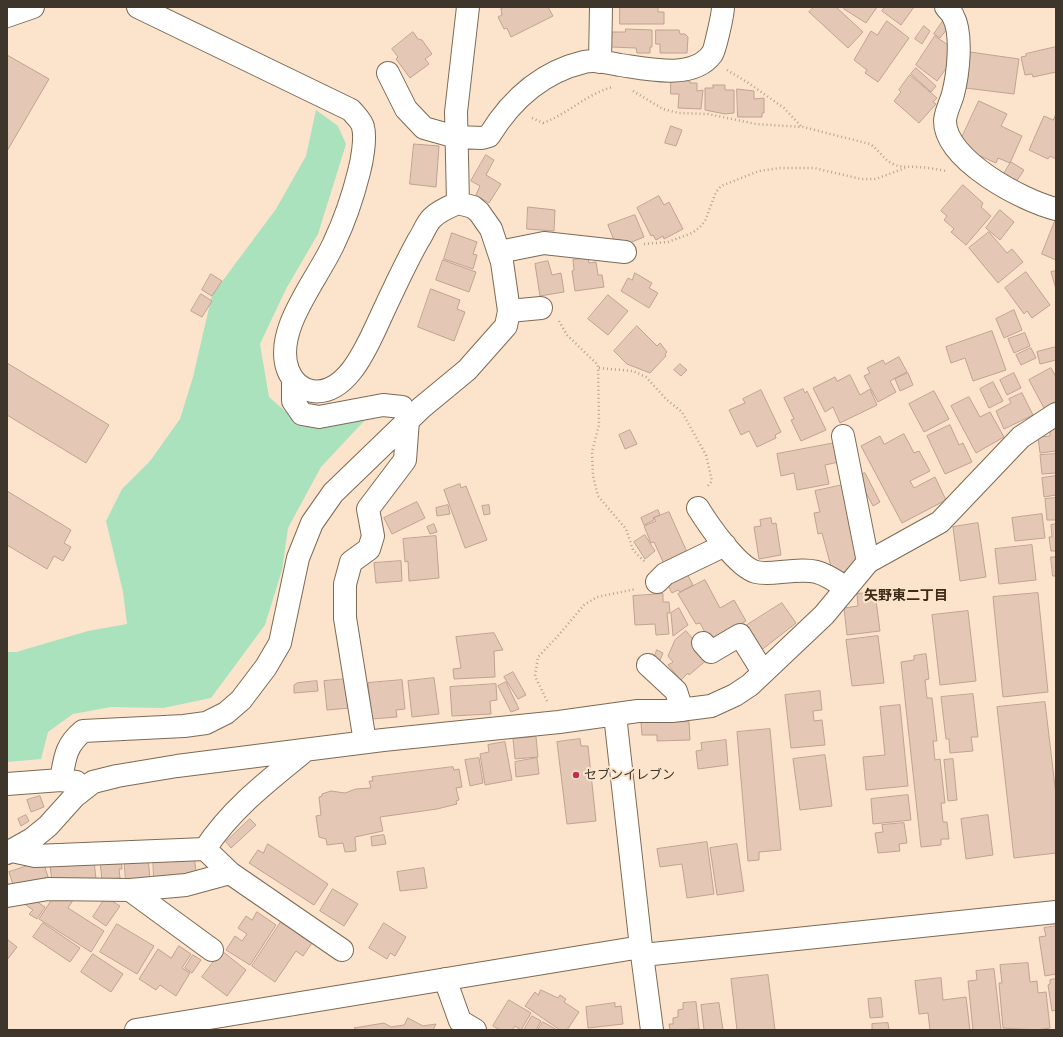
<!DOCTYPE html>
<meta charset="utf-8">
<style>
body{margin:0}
#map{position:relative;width:1063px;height:1037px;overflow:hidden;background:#fbe4cb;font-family:"Noto Serif",serif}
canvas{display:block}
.frame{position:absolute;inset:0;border:8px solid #3e352b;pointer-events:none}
</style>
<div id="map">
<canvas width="1063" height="1037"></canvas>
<div class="frame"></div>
</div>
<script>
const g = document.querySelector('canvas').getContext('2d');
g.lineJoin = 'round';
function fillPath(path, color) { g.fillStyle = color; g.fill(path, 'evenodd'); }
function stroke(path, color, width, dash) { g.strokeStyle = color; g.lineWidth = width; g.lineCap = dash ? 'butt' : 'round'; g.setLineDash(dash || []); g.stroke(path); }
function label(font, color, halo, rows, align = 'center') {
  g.font = font + ' "Noto Serif","Noto Sans JP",serif'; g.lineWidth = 4; g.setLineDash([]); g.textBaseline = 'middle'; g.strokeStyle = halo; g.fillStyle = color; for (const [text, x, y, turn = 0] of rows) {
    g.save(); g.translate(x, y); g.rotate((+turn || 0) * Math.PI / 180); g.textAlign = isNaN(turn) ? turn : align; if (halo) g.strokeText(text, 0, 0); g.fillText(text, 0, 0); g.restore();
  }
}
fillPath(new Path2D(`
 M316,110L338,126L346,144L318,234L286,289L260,344L269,397L299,423L365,420L321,467L288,528L282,570L265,625L211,698L163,708L111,707L73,714L48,732L41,759L7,762V652H16L88,631L127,624L123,592L106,521L122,489L150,461L180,419L193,377L212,295L276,209L306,156Z`), '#aae2bd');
const building = new Path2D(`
 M505,7H548L553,16L511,37L507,28L504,29L498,17L502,15L501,9Z
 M620,7H658V12H664V24H620Z
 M814,7H836L863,32L848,48L809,12Z
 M845,7H877L866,23L844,9Z
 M885,7H914L901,25L882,11Z
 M887,21L909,38L878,82L865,73L867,70L854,60L871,31L877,35Z
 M943,21L947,29L940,38L934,34Z
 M924,26L930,31L922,44L915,39Z
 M626,29L652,30V47H650V53H637L636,48L611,47L612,32H625Z
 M656,30H679L680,34H685L688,37L687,53H660V44H656Z
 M413,32L418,39L422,40L432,54L425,59L429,64L410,78L396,59L398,57L392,49Z
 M935,36L948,45V66L937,81L916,65Z
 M1056,47V72L1033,77L1032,74L1025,75L1021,57L1026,56V54Z
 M970,52L1019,59L1014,94L965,88Z
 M7,55L49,79L7,151Z
 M916,68L936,86L931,92L911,74Z
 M910,75L937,98L933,102L936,104L919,123L894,101L901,92L899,90Z
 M671,81H690V83H697V91L703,90L701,109L678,108L679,94H671Z
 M713,85H725V90H734V113L725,114L705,110V88H713Z
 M737,89L754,91V99L764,98V113H762V117H738Z
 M979,101L1007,114L1001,126L1022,136L1010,163L998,158L996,163L958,146Z
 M1056,114V159L1050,156L1048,159L1029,150L1044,116L1053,120Z
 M671,126L682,130L676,146L665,143Z
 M414,144L439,146L436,187L410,184Z
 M486,155L494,160L486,175L501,184L489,203L476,195L480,186L471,181Z
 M1011,162L1024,170L1014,185L1002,177Z
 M963,185L983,203L981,207L991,216L966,245L951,232L954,229L944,220L947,216L941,211Z
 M659,196L664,205L669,202L683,229L664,239L663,236L656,240L653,235L651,236L637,208Z
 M528,207L555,210L554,231L527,229Z
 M1000,210L1014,222L1000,240L986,228Z
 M635,215L644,237L617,248L608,225Z
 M1056,218V260L1042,254Z
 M989,232L1007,253L1012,249L1023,262L998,283L969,248Z
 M452,233L477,242L473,254L477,255L473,269L444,259Z
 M588,258L589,263L596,262L598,275H602L604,287L575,291L572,271L574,270L573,260Z
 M443,260L476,272L469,292L436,280Z
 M548,261L552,275L561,273L564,292L540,296L535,264Z
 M1056,271V289L1051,272Z
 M1026,272L1050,305L1032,318L1027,311L1024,314L1005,288Z
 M635,273L652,283L649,288L658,293L649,308L621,291L628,278L632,280Z
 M211,274L222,281L212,296L202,290Z
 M431,289L460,300L457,309L465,312L454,341L418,327Z
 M201,294L212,301L202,317L191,311Z
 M608,295L628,311L608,335L588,319Z
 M1014,310L1022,330L1004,338L996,319Z
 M637,326L657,346L660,343L667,352L665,354L666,356L650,373L627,364L614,351Z
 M992,331L1006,370L973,381L965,358L951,363L946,347Z
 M1025,333L1030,346L1014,353L1008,339Z
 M1056,347V360L1040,364L1037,352Z
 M1031,348L1036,358L1021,365L1016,355Z
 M899,357L907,372L890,381L896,392L878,402L864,376L870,373L867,368L883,360L885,364Z
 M7,363L109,425L86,463L7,415Z
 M680,364L687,370L681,376L674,370Z
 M1051,368L1056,377V404L1045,410L1029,380Z
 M908,373L913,385L900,391L895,379Z
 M1014,373L1021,388L1007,395L1000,380Z
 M850,375L860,395L870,389L877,405L840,423L833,407L825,412L813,388L835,377L837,381Z
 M993,382L1003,401L989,408L980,389Z
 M803,389L805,393L807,391L826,430L801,441L791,420L794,419L784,398Z
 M761,390L781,432L775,435L776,438L757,447L749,431L741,435L729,410L745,403L743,399Z
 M934,391L949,419L924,432L909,404Z
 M1022,393L1033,415L1004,429L996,411L1011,403L1009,399Z
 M969,397L980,417L990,412L1004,437L976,453L951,406Z
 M950,425L959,445L963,443L972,462L945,474L927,436Z
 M1056,429V451L1040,453L1038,437L1050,436V430Z
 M630,430L637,444L625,449L619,435Z
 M904,434L914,453L919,451L930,471L910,481L914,488L935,477L946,500L902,523L861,446L880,436L884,444Z
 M835,443L839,462L825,465L829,484L797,490L794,473L781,476L777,454Z
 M1056,454V473L1042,474L1040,455Z
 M865,473L880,502L873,506L857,476Z
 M1056,476V495L1044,497L1042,478Z
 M460,484L461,488L466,486L487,540L465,548L444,490Z
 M843,485L862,556L848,571L833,574L822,533L818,534L814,513L820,512L815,491Z
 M7,491L71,530L64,543L71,547L63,561L54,556L47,569L7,545Z
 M1056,498V520H1047L1045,499Z
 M417,502L425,518L392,534L384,518Z
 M448,505L450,514L437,516L436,508Z
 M489,505L490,514L484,515L482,506Z
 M658,510L660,515L653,518L654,520L644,525L641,518Z
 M669,512L687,552L665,566L654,542L651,543L644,526L656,521L654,518Z
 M1042,514L1045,538L1015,541L1012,518Z
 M771,518L772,524L776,523L781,555L759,559L754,527L761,526L760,520Z
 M978,523L986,577L960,581L953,527Z
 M434,524L437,532L430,534L427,527Z
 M1056,524V551H1051L1049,537H1052L1051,525Z
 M645,535L655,551L645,559L634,542Z
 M436,536L439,578L409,581L408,561L405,562L403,539Z
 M1032,545L1036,580L999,584L995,549Z
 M1051,557H1056V576H1053Z
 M401,561L402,581L376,583L374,563Z
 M685,570L693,585L680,592L678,590L672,593L665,580Z
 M705,580L720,608L734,600L746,621L732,629L713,647L700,623L696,624L678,594Z
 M875,592L880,631L847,635L844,608L858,606L857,594Z
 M1038,593L1048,692L1003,697L993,597Z
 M663,594V602H669L670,613H667L669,634L656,635L655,624L635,625L633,596Z
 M782,603L796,623L759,652L744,627Z
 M679,608L688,625L673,636L671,613Z
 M968,611L976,681L940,685L932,615Z
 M686,631L709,658L689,675L688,673L681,680L668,665L673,662L668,656L675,640Z
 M494,633L503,650L494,651L495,677L454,679L453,669L461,668L456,637Z
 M878,636L884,683L852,686L846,640Z
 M657,650L663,653L660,660L654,659Z
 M926,654L929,679L925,680L927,698H932L937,741H933L935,760L940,759L945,803H941L943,822H947L949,839H941V845L921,847L901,662L914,660V656Z
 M513,672L526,695L518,699L504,677Z
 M434,678L439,714L412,717L408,681Z
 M347,679L350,708L327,710L324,681Z
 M402,680L405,709L396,710L397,717L372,719L368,683Z
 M317,681L318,691L294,693V685L297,683Z
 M506,682L519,709L511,712L498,686Z
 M496,684L497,700L490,701L491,714L452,716L450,687Z
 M820,691L822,710L813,711L814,721L822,720L825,745L791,748L785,695Z
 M973,694L978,737H971L973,751L950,753L949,739H946L941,697Z
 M1045,702L1056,795V853L1014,858L997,707Z
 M900,705L908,786L866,790L863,757L885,755L880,707Z
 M689,722L690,740L657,741V735H642L641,723Z
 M770,729L781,850L759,852V860L748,861L737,732Z
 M536,737L538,757L515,759L513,739Z
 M580,739L581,746H588L596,821L567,824L557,742Z
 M726,740L728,765L698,769L696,751L702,750L701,743Z
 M505,742L512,780L485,785L480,754L489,752L488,745Z
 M825,755L832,806L800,810L793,759Z
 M479,758L483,783L470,786L465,760Z
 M537,758L539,774L516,777L515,762Z
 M953,759L957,800L948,801L944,760Z
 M453,767L454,770L459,769L462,787L456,788L459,800L456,801L457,804L437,809L380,817L383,831L355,837L356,851L345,852L343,843L327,845L326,839L319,837L316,816L321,815L319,797L322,796V794L331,791L345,793L356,789L371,788L369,781H373L372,777Z
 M908,795L911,820L873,824L871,799Z
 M40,796L44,807L31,812L27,800Z
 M26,815L29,821L21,826L18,819Z
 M988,815L993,855L966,859L961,819Z
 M250,819L256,825L231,848L226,842Z
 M904,823L907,843L899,844L900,851L878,853L875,833L883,832L882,825Z
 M384,835L386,844L372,846L371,837Z
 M707,842L714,894L687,898L682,864L660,867L657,849Z
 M268,844L328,884L314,905L249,863L258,850L263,853Z
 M737,844L744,891L717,895L710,848Z
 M153,855H194L196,872L187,873V877L154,879Z
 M124,856L148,857L150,880L126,881Z
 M121,859L122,869H119L120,878L102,880L100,861Z
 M43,861L48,877L14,888L9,872Z
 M94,861L96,879L52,882L50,865Z
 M424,868L427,888L400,891L397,872Z
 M333,889L358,904L344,926L320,911Z
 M59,896L73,900L68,908L104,931L91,952L39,919L52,899L56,901Z
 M106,897L120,906L106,926L93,917Z
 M31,898L45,907L37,919L29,914L33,910L26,905Z
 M257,912L276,925L250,965L226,950L235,936L242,941L247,934L238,928L246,916L252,920Z
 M281,922L312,943L303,956L296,951L275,982L252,966Z
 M43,923L80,948L70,962L33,937Z
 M384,923L406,937L395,956L390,953L387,959L369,948Z
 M117,924L154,946L137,974L100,952Z
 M1056,926V974L1045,976L1039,937L1046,936L1044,928Z
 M7,939L17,947L7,960Z
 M179,946L191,954L182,968L190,973L176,996L160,985L156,990L139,979L158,949L171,958Z
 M222,951L246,970L227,996L202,977Z
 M93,954L123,974L111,992L81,972Z
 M193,955L201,960L192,973L185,968Z
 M1028,963L1030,982L1037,981L1038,993L1046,992L1050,1028L1036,1030L1003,1028L999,983H1002L1000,965Z
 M994,969L1001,1030H973L968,981L977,980L976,971Z
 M768,975L775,1030H737L731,979Z
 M941,978L943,1000L966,997L970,1030H930L928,1013L919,1014L915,981Z
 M1056,979V1010L1052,1011L1048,985L1050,984V980Z
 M541,990L558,998L560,995L566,999L564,1002L579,1012L567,1030H560L525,1006L535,992L538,995Z
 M881,998L883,1017L870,1018L868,999Z
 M509,1000L531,1013L521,1030L515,1026L512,1030H500L493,1026Z
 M696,1002L699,1029L670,1030L669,1024H673V1018L678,1017V1010L683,1009V1003Z
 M615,1003V1007L621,1006L623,1024L588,1028L586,1007Z
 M719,1003L723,1030H704L701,1005Z
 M532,1016L541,1021L536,1030H524Z
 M408,1018L423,1026L436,1024L433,1030H357L354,1028L384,1023L391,1027L404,1025Z
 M543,1022L557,1030H538Z
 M888,1023L889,1030H872V1024Z`);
fillPath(building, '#e5c7b6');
stroke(building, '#c0a292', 1);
const minor = new Path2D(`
 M138,7L351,110C354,114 362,121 363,127C366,138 362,161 359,172C353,196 345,220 334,243C318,279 273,330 288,370C292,380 300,389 312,391C345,396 365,351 377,325C390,297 403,268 418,241C423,234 426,224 432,218C440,210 449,207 458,203
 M946,7C948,10 952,13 953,16C963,34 958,75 953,94C951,102 945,113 945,121C945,160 1023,201 1056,209
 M7,16L33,7
 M600,62L601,7
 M388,73L406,109L424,128L456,137L482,138L489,136C511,100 542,72 584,62C594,59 610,63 620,65C647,69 693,80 712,54C715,50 723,14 723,7
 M499,252L544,243L625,252
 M509,311L541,308
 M293,379V401L302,414L319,417L383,405L402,407L408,420L405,460L368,509L373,536L369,549L351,562L345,584V618L365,742
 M843,436L868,562
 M698,508C708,524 737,567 756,572C764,574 773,573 781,572C814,569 819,569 846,588
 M657,582L665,574L725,545
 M703,643L711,652L740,635L763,672
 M648,665L676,691L682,710
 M615,715L641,947L652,1030
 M61,780C65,758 65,746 83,731L184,726L206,723L226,713L241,700L266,667L280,643L298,558L312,523L333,493L421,408L467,370L506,326L509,311L502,262L491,229L479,212L473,207L458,203L456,112L468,7
 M7,784L61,780L76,782
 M205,849C231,809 269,780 306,750
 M12,851L35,856L205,849L230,873L342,950
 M7,853L32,839L48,826L75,796L93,782L117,776L177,766L383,740L559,722L638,711H672L711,706L735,695L750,685L824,615L868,562L940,522L1021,437L1056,414
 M130,890L212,950
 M7,896L48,889L130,890L186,885L230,873
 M643,955L1056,912
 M445,979L460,1021L475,1030
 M136,1030L641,947`);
stroke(minor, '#7e6a54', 24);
stroke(new Path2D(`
 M727,70L747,82L784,108L802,127
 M633,91L663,109L679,113L708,114L756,124L803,127L870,144C879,150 884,160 893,164C901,168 907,166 915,167C925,167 936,169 946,171
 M532,118L543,123C568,114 586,94 613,87
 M644,244L668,242L692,233L700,227L705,221L716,192L721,186L759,171L780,168H814L861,179H876L905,168
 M559,321L567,335L598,365L599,425L592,452L593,476L598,496L626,529L633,550L645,562
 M599,368L633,371L646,377L667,400L682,412L706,455L712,481L707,487
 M547,701L535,676L538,657L557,637L584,605L597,597L636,589`), '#b4a28f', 2.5, [1, 3]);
stroke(minor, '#fff', 22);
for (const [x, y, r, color] of [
 [576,775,4,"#bf2f53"]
]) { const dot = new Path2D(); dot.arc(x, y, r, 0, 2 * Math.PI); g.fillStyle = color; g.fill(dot); stroke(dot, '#fbe4cb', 1.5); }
label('13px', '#3e352b', '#fbe4cb', [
 ["セブンイレブン",584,775]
], 'left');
label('bold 14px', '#3d2b17', '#fbe4cb', [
 ["矢野東二丁目",906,596]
]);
</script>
